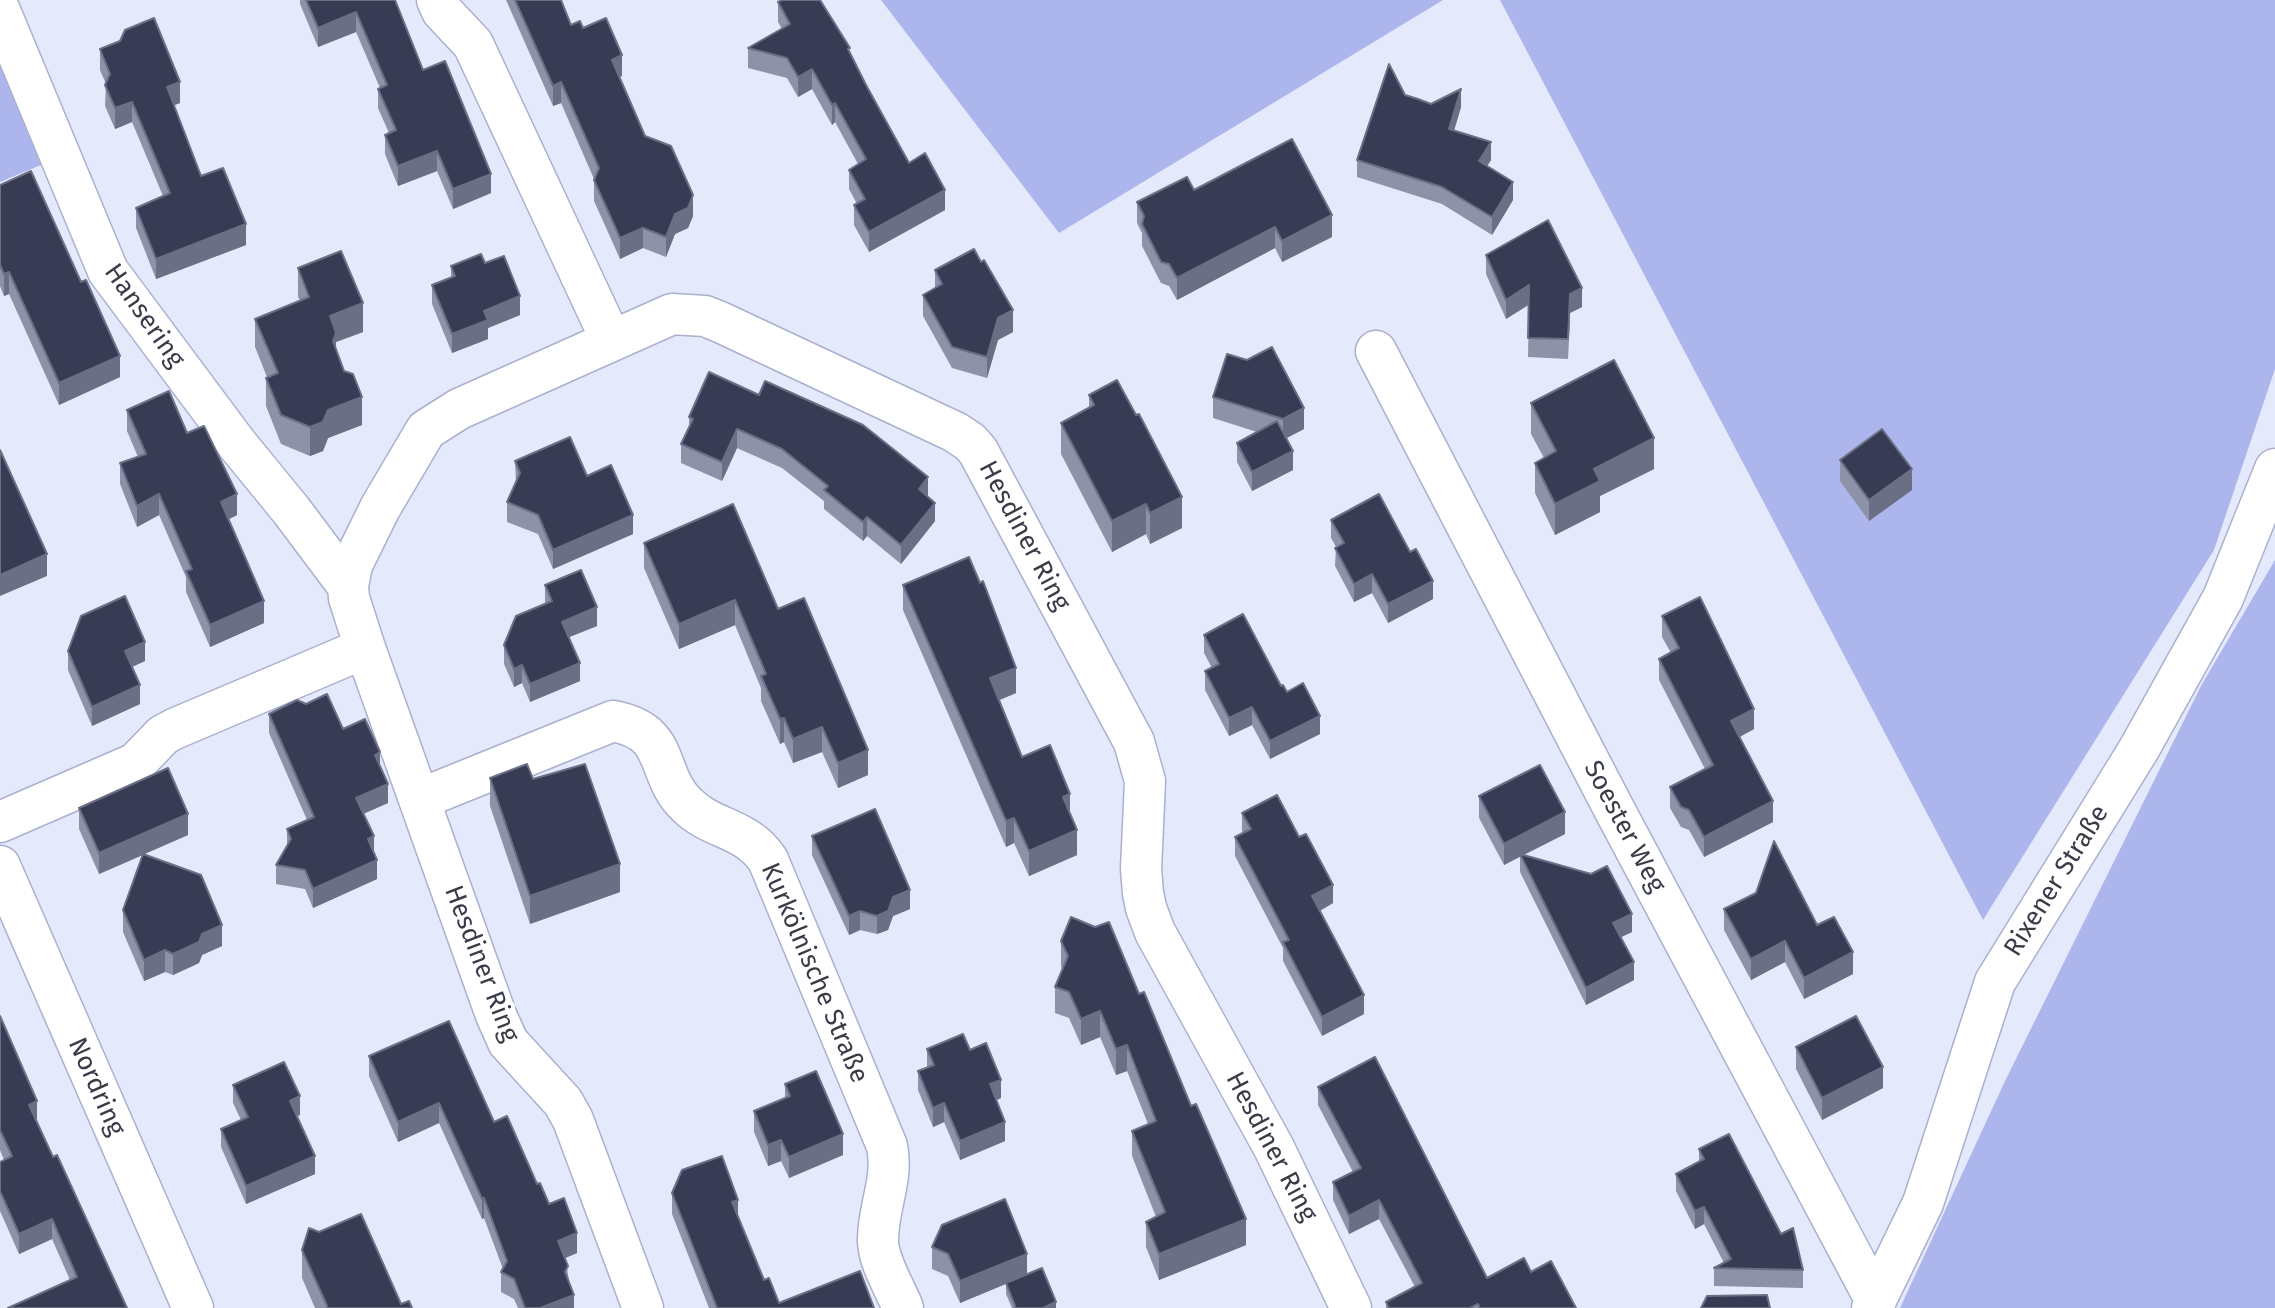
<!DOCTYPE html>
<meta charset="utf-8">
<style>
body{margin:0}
canvas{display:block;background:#e5e9fc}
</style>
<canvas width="2275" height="1308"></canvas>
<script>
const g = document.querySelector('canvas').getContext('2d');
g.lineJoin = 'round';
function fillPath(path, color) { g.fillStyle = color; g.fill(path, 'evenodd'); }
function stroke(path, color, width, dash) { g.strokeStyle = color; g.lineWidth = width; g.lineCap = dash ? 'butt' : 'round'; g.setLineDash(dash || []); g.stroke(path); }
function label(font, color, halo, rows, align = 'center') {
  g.font = font + ' "Fira Sans",sans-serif'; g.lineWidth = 8; g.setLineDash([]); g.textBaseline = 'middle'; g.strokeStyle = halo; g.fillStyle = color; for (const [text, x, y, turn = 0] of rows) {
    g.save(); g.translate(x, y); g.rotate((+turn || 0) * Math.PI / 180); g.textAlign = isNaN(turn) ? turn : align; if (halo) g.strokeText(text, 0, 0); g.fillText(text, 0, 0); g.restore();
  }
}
fillPath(new Path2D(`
 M881,0H1443L1059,233Z
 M1500,0H2275V369L2214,550L1983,920Z
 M0,52L48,162L0,182Z
 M2275,560V1308H1900L2005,1081L2202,684Z`), '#acb6ec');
const street = new Path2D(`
 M437,0L442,11L473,44L611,340
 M0,11L108,271L237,444L291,510L348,586
 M1376,351L1614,809L1876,1301
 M420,799L613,721C673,732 654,774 687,805C712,830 746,827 768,860L887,1146C894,1180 877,1209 878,1242C879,1263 895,1288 903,1308
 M0,822L136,763L163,735L174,729L365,648
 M0,866L193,1308
 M643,1308L573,1120L563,1102L508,1042L496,1015L365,648L349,598L348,586L352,565L380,508L426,430L459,409L672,314L705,316L720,322L955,432L970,442L978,451L1134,742L1145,781L1141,869L1143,893L1146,908L1155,932L1274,1148L1351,1308
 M1872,1308L1923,1203L1995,982L2139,749L2223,598L2275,469`);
stroke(street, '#aab0ce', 43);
stroke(street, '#fff', 40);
fillPath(new Path2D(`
 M300,0H395L423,70L491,193L453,209L437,171L398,186L385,154V135L389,133L378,108V89L380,88L356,32L318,47L300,4Z
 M506,0H561L571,25L583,28L622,76L619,77L645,136L693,216L688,228L675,234L666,257L643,248L620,259L594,201V179L561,103L553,106Z
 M778,2L850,53L866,85L909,163L945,210L869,252L854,225V205L857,204L849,189V170L858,164L835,122L832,125L812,89L798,97L787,78L748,68V48L782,29L778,22Z
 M100,49L180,103L174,105L201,176L246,245L156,279L136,228V208L163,196L132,122L115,129L105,106L106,84L100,70Z
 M1405,95L1431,104L1461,107L1454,131L1491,160L1487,166L1513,200L1492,235L1442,204L1357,177V160Z
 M0,185L120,377L59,405L9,294L4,296L0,286Z
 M1194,190L1332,237L1282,262L1275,248L1177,300L1169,286L1161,283L1142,246V233L1137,223V202Z
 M1486,255L1582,307L1570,313L1568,359L1528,357L1529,305L1506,319L1486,274Z
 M485,263L520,315L488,328V339L452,353L432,304V285L451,277V266Z
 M298,268L363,332L336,342V351L362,425L328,438L323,451L310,456L281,444L266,406V378L267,377L255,347V319L300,300L298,297Z
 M935,270L1013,332L998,340L987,378L952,368L923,316V295L935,288Z
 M1227,354L1304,429L1286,438L1293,470L1252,491L1237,462V443L1257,432L1213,418V397Z
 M709,372L928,496L935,521L901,564L867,536L863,541L824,509V501L782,468L737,448L722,481L681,463V444L689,427V417Z
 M1089,395L1182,528L1150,544L1146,534L1112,552L1061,454V423L1089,408Z
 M1531,403L1654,469L1600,496V512L1555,535L1535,493V463L1544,458L1531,434Z
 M127,410L187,433L237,515L229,519L264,623L210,647L186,592V577L159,515L137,527L120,484V463L138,457L127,431Z
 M1840,460L1912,490L1869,521L1840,481Z
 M515,461L587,476L633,534L553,569L538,534L507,522V502L516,482Z
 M1331,520L1410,552L1433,599L1388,623L1372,593L1354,602L1335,566L1336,547L1331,538Z
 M644,543L778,609L868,775L838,788L822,752L793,763L784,742L780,744L761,701V688L735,625L679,649L644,568Z
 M545,585L597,626L569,637L580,681L530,702L522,683L514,687L504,664V645L545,604Z
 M903,585L1016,693L999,700L1022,757L1070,814L1077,855L1029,876L1014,843L1006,847L903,610Z
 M1662,616L1754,729L1740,737L1773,822L1704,857L1689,830L1681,827L1670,808V787L1705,769L1659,680V659L1671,653L1662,637Z
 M1204,635L1281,686L1287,692L1320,734L1270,759L1252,725L1229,736L1205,690V671L1212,668L1204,653Z
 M68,651L145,661L132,667L140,704L92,726L68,670Z
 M269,714L343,729L380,766L388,803L363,814L374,853L377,879L313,908L305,889L276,884V865L287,847V829L307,820L269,733Z
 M490,778L533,779L620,892L530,924L490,806Z
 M1479,796L1565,834L1523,855L1632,932L1621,937L1634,980L1586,1005L1520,872V856L1504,865L1479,818Z
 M79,808L188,835L144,854L222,946L202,955L199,963L173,975L165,972L144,981L123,932V910L143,855L99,874L79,829Z
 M1242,813L1333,903L1320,911L1364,1014L1322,1036L1283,961V948L1235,856V837L1243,833L1242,831Z
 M812,836L910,909L893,916L888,930L877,934L860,930L849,935L812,855Z
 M1724,909L1817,925L1853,974L1804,999L1785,962L1751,980L1724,930Z
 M1061,941L1139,994L1246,1245L1159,1280L1146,1247V1222L1156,1217L1132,1156V1131L1148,1124L1127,1071L1116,1075L1100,1037L1081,1045L1069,1018L1055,1013V987L1062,969L1061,966Z
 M0,1016L37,1121L53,1157L127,1308L70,1280L52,1239L19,1254L0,1211V1162L4,1160L0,1150Z
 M1796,1047L1883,1088L1822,1120L1796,1069Z
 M927,1049L970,1050L1001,1098L996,1100L1005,1141L960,1160L944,1122L933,1127L918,1090V1071L927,1067Z
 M369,1056L494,1122L537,1184L577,1253L565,1258L574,1308H518L514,1299L501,1292V1272L503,1269L484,1218L482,1219L439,1123L398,1142L369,1076Z
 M785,1084L843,1155L789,1178L781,1161L768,1166L754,1132V1111L785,1098Z
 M233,1085L300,1115L297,1116L315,1174L246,1204L221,1147V1129L241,1120L233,1103Z
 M1318,1087L1487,1278L1531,1272L1576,1308H1386V1302L1415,1287L1379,1219L1349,1234L1333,1200V1182L1353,1172L1318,1105Z
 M1699,1149L1781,1234L1803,1270V1288L1714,1286V1268L1724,1263L1704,1224L1695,1229L1676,1191V1174L1699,1162Z
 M672,1193L738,1216L764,1280L779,1303L874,1308H709L672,1214Z
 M932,1247L1027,1274L1056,1308H1012L1006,1294V1284L960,1303L948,1276L932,1269Z
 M302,1250L401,1304L412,1308H315L302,1278Z`), '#8e92a8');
fillPath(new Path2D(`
 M356,12V32L318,47V28Z
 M622,55V76L612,80V60Z
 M812,69V89L798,97V77Z
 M180,82V103L167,108V87Z
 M561,82V103L553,106V86Z
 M1461,89V107L1449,147V129Z
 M132,102V122L115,129V108Z
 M835,103V122L832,125V105Z
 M1491,142V160L1479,179V161Z
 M437,151V171L398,186V166Z
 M491,174V193L453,209V189Z
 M1513,182V200L1492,235V217Z
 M945,190V210L869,252V232Z
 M693,195V216L688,228L675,234L666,257V237L675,214Z
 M1332,215V237L1282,262V241Z
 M246,224V245L156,279V259Z
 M1275,227V248L1177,300V278Z
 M643,228V248L620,259V238Z
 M9,272V294L4,296V274Z
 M1529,285V304L1506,319V300Z
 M1582,288V307L1570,313L1568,359L1570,294Z
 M520,296V315L488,328V339L452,353V334L484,311Z
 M363,303V332L336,342V362L333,370L330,316Z
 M1013,310V332L998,340L987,378V357L998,318Z
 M120,356V377L59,405V383Z
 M362,397V425L328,438L323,451L310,456V427L328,410Z
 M1304,408V429L1283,440V419Z
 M737,429V448L722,481V462Z
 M1654,438V469L1600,496V512L1555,535V504L1594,469Z
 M1293,451V470L1252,491V472Z
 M1912,469V490L1869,521V500Z
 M928,477V496L919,489Z
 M159,494V515L137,527V506Z
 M237,494V515L221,523V502Z
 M1182,497V528L1150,544V513Z
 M935,503V521L901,564V545Z
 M1146,504V534L1112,552V521Z
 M633,515V534L553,569V550Z
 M867,517V536L863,541V522Z
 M47,554V576L0,596V575Z
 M1372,574V593L1354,602V584Z
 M1433,581V599L1388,623V604Z
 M735,600V625L679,649V624Z
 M264,601V623L210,647V625Z
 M597,607V626L562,640V622Z
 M145,642V661L125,670V651Z
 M580,663V681L530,702V684Z
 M522,665V683L514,687V669Z
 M1016,668V693L990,704V678Z
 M140,685V704L92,726V707Z
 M1252,707V725L1229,736V718Z
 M1754,709V729L1731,741V721Z
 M1320,716V734L1270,759V741Z
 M784,718V742L780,744V719Z
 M822,727V752L793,763V739Z
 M868,750V775L838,788V763Z
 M380,752V771L375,755Z
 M388,784V803L356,817V798Z
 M1070,794V819L1063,797Z
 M1773,801V822L1704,857V837Z
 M1565,812V834L1504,865V844Z
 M188,814V835L99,874V853Z
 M1014,818V843L1006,847V821Z
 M1077,830V855L1029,876V851Z
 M374,836V855L368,839Z
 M377,860V879L313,908V889Z
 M620,864V892L530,924V896Z
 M1333,885V903L1312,915V896Z
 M910,890V909L893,916L888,930L877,934V916L893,897Z
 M860,911V930L849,935V916Z
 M1632,914V932L1613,941V923Z
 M222,925V946L202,955L199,963L173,975V954L202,934Z
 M1785,941V962L1751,980V959Z
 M165,950V972L144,981V960Z
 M1853,952V974L1804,999V978Z
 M1634,962V980L1586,1005V988Z
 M1364,995V1014L1322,1036V1017Z
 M1100,1011V1037L1081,1045V1019Z
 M1127,1045V1071L1116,1075V1049Z
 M1883,1067V1088L1822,1120V1098Z
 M1001,1080V1098L990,1103V1084Z
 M300,1096V1115L290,1119V1101Z
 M37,1101V1121L29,1105Z
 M439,1103V1123L398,1142V1122Z
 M944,1103V1122L933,1127V1108Z
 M1005,1122V1141L960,1160V1141Z
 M843,1134V1155L789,1178V1157Z
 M781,1140V1161L768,1166V1145Z
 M315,1156V1174L246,1204V1186Z
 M484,1198V1218L482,1219V1199Z
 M738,1200V1221L732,1202Z
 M1379,1200V1219L1349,1234V1216Z
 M1704,1207V1224L1695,1229V1211Z
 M52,1219V1239L19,1254V1234Z
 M1246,1219V1245L1159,1280V1254Z
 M577,1233V1253L558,1261V1241Z
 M1027,1254V1275L960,1303V1281Z
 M574,1295V1308H540Z
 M1056,1302V1308H1043Z`), '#6b6f86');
const building = new Path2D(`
 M306,0H395L423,70L445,61L491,174L453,189L437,151L398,166L385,135L396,130L378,89L387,85L356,12L318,28Z
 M515,0H561L571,25L580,21L583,28L606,18L622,55L612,60L645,136L671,146L693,195L688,208L675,214L666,237L643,228L620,238L594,180L599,168L561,82L553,86Z
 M782,0H820L850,48L848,49L866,85L909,163L925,153L945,190L869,232L854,205L865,199L849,170L866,159L835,103L832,105L812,69L798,77L787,58L748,48L790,24L778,2Z
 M154,18L180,82L167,87L201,176L223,168L246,224L156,259L136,208L170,193L132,102L115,108L105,85L110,74L100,49L120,41L125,30Z
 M1389,64L1405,95L1418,99L1431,104L1461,89L1449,129L1491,142L1479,161L1513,182L1492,217L1442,187L1357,160Z
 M1292,139L1332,215L1282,241L1275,227L1177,278L1169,264L1161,262L1142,224L1144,216L1137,202L1187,177L1194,190Z
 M31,171L81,282L86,280L120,356L59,383L9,272L4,274L0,265V185Z
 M1548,220L1582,288L1570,294L1568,339L1528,338L1529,285L1506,300L1486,255Z
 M974,249L981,262L984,260L1013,310L998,318L987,357L952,347L923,295L942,284L935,270Z
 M341,251L363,303L330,316L336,333L333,341L344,371L353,374L362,397L328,410L323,422L310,427L281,415L266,378L278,373L255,319L309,297L298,268Z
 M481,254L485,263L504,256L520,296L484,311L488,320L452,334L432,285L455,276L451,266Z
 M1272,347L1304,408L1283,419L1213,397L1227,354L1247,360Z
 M1614,360L1654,438L1594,469L1600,481L1555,504L1535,463L1556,451L1531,403Z
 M709,372L759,395L765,381L863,425L928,477L919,489L935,503L901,545L867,517L863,522L824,490L828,486L782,449L737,429L722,462L681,444L693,419L689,417Z
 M1117,380L1136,415L1139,414L1182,497L1150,513L1146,504L1112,521L1061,423L1094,405L1089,395Z
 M169,391L187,433L204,426L237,494L221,502L264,601L210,625L186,571L192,569L159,494L137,506L120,463L146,454L127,410Z
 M1277,421L1293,451L1252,472L1237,443Z
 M1882,429L1912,469L1869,500L1840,460Z
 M570,437L587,476L611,465L633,515L553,550L538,515L507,502L520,473L515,461Z
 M0,450L47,554L0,575Z
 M1379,494L1410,552L1416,549L1433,581L1388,604L1372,574L1354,584L1335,548L1344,543L1331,520Z
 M733,504L778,609L804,598L868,750L838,763L822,727L793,739L784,718L780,719L761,676L766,674L735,600L679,624L644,543Z
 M969,557L980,583L983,581L1016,668L990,678L1022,757L1050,745L1070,794L1063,797L1077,830L1029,851L1014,818L1006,821L903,585Z
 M581,570L597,607L562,622L580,663L530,684L522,665L514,669L504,645L516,616L552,601L545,585Z
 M125,596L145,642L125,651L140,685L92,707L68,651L81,616Z
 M1700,597L1754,709L1731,721L1773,801L1704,837L1689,810L1681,807L1670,787L1713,765L1659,659L1679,648L1662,616Z
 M1243,614L1281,686L1283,685L1287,692L1303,683L1320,716L1270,741L1252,707L1229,718L1205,671L1219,664L1204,635Z
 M327,694L343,729L365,719L380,752L375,755L388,784L356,798L374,836L368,839L377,860L313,889L305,870L276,865L291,839L287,829L314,817L269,714L297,700L306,704Z
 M527,764L533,779L585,764L620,864L530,896L490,778Z
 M1540,765L1565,812L1504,844L1479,796Z
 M168,768L188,814L99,853L79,808Z
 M1277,795L1299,837L1306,834L1333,885L1312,896L1364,995L1322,1017L1283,942L1289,940L1235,837L1251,829L1242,813Z
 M875,809L910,890L893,897L888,911L877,916L860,911L849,916L812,836Z
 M1774,841L1817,925L1834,917L1853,952L1804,978L1785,941L1751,959L1724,909L1756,893Z
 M143,854L201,875L222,925L202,934L199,942L173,954L165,950L144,960L123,910Z
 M1520,854L1591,874L1607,866L1632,914L1613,923L1634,962L1586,988Z
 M1071,917L1095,927L1109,922L1139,994L1144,992L1191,1106L1196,1104L1246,1219L1159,1254L1146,1222L1165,1212L1132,1131L1156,1121L1127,1045L1116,1049L1100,1011L1081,1019L1069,992L1055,987L1068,956L1061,941Z
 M0,1016L37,1101L29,1105L53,1157L57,1155L127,1308H8L77,1277L52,1219L19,1234L0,1191V1162L12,1156L0,1130Z
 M1856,1016L1883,1067L1822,1098L1796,1047Z
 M449,1021L494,1122L507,1116L537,1184L540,1183L549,1204L564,1198L577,1233L558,1241L568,1266L565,1272L574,1295L540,1308H525L514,1279L501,1272L507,1261L484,1198L482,1199L439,1103L398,1122L369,1056Z
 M963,1034L970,1050L986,1043L1001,1080L990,1084L1005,1122L960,1141L944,1103L933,1108L918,1071L934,1065L927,1049Z
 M1375,1057L1487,1278L1524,1258L1531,1272L1551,1261L1576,1308H1480L1478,1304L1470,1308H1389L1386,1302L1422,1283L1379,1200L1349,1216L1333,1182L1361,1168L1318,1087Z
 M284,1062L300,1096L290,1101L315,1156L246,1186L221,1129L248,1117L233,1085Z
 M816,1071L843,1134L789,1157L781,1140L768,1145L754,1111L790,1096L785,1084Z
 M1729,1134L1781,1234L1793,1228L1803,1270L1714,1268L1731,1259L1704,1207L1695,1211L1676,1174L1704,1159L1699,1149Z
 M722,1156L738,1200L732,1202L764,1280L769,1278L779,1303L860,1271L874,1308H717L672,1193L682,1170Z
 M1005,1199L1027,1254L960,1281L948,1254L932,1247L942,1225Z
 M361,1214L401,1304L409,1301L412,1308H328L302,1250L309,1228L319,1232Z
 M1042,1268L1056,1302L1043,1308H1016L1006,1283Z
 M1767,1295L1770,1308H1701L1707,1296Z`);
fillPath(building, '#373b54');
stroke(building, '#6b6f86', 2);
label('26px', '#393b48', '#fff', [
 ["Hansering",144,316,55],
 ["Hesdiner Ring",1024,536,62],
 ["Soester Weg",1624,827,62],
 ["Rixener Straße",2057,881,-58],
 ["Hesdiner Ring",481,964,69],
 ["Kurkölnische Straße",814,973,67],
 ["Nordring",96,1087,66],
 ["Hesdiner Ring",1271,1147,62]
]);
</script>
